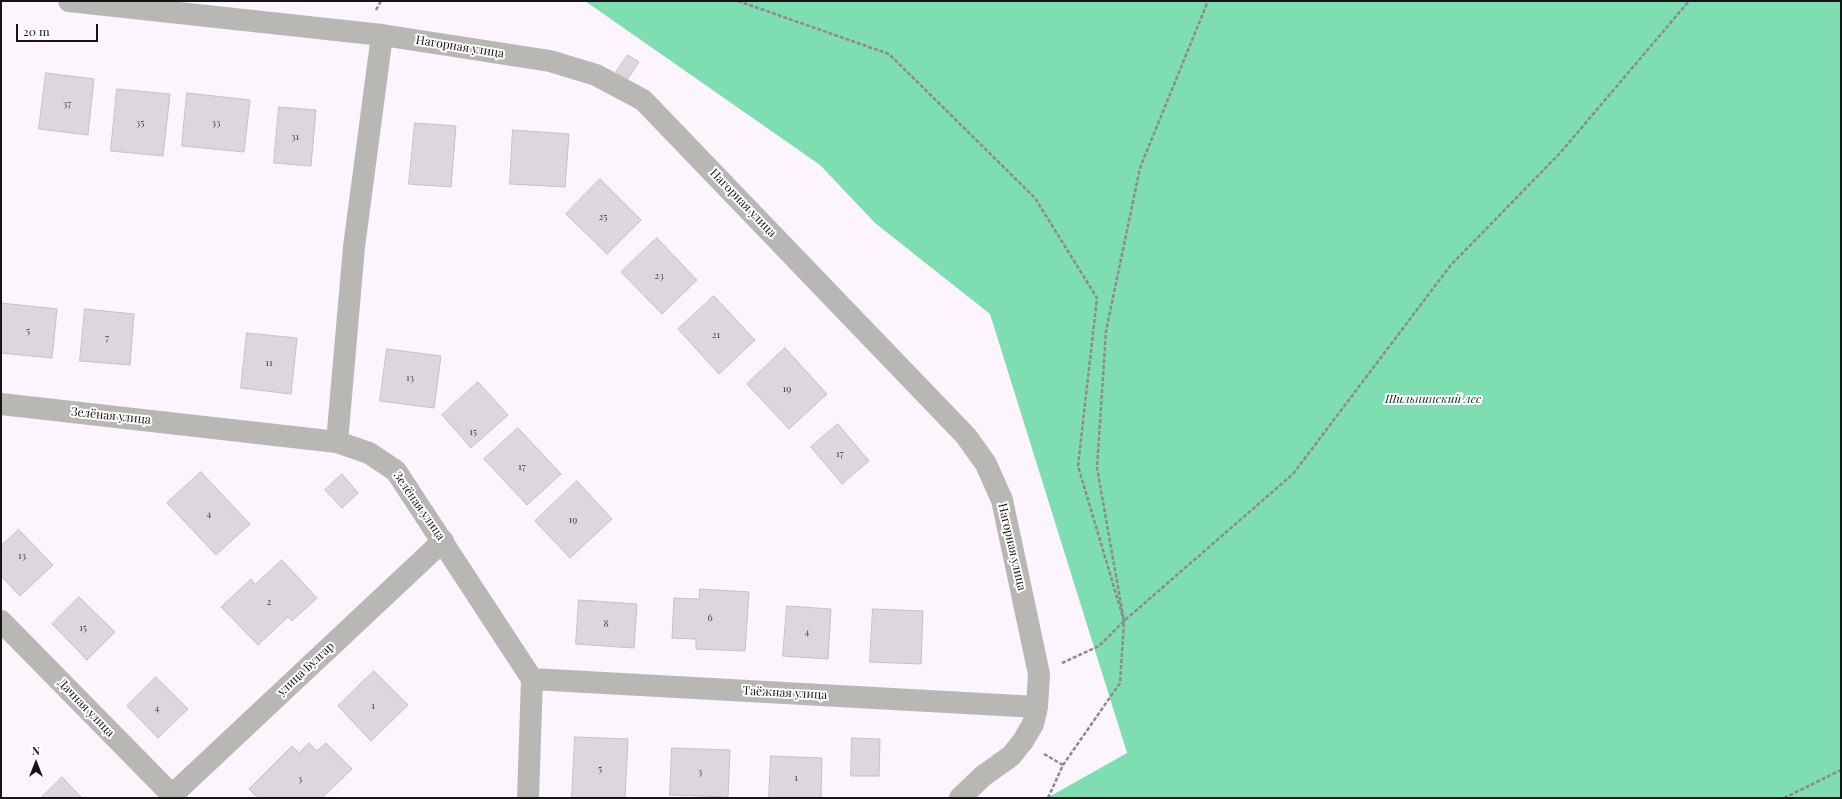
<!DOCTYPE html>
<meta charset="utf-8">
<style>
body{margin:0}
#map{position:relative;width:1842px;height:799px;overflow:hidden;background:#fcf5fd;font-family:"Playfair Display",serif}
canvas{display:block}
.frame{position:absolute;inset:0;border:2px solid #161416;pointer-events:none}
.north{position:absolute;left:16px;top:743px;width:40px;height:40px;-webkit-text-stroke:3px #fff;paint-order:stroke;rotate:0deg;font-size:11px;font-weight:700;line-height:16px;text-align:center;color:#161416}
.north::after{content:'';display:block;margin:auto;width:14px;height:18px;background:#161416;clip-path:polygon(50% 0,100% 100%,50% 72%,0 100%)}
.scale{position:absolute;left:16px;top:24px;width:82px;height:18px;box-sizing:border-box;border:2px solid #161416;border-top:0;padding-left:5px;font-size:12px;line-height:14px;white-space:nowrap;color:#161416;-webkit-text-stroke:3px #fff;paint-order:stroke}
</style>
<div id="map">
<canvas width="1842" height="799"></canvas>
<div class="frame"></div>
<div class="north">N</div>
<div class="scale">20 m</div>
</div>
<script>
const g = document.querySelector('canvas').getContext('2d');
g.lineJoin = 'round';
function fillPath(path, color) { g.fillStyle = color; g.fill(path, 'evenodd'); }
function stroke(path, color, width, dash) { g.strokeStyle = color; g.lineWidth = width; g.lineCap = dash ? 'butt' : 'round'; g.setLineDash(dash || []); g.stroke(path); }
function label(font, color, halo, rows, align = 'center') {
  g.font = font + ' "Playfair Display",serif'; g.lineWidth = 4; g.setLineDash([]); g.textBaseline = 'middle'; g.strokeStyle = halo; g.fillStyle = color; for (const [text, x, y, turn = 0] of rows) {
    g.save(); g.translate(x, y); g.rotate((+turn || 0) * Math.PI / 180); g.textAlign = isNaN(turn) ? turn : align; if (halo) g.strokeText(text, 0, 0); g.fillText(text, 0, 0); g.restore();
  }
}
fillPath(new Path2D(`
 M585,1H1841V798H1047L1127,753L990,314L875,223L820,165Z`), '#7fdeb1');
const building = new Path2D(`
 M628,55L639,62L627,80L616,72Z
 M46,73L94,79L88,135L39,129Z
 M117,89L170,94L163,156L111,151Z
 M187,93L250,100L244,152L182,146Z
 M279,107L316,110L311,166L274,163Z
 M415,123L456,126L451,187L409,184Z
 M513,130L569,134L565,187L510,184Z
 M600,179L641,220L607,254L566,214Z
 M657,238L697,280L662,314L621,272Z
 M714,296L755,340L719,374L678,329Z
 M1,303L57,309L52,358L1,353Z
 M85,309L134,314L130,365L80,361Z
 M247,333L297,338L291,394L241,388Z
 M785,348L827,394L789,429L747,384Z
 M387,349L441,356L434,408L380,401Z
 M478,382L508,415L471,448L442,415Z
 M838,424L869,461L842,484L811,447Z
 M518,428L561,474L527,505L484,459Z
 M201,472L250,524L216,555L167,503Z
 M342,474L358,493L342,508L325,490Z
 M577,481L612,519L570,558L535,521Z
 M19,530L53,565L20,596L1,576V546Z
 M282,560L317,598L292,621L288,617L258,645L221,607L251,579L255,584Z
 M700,589L749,592L745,651L696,649V639L672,638L674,598L699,599Z
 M79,597L115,632L87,660L52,624Z
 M579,600L637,604L634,648L576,644Z
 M787,606L831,609L828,659L783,656Z
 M873,609L923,611L921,664L870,662Z
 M374,671L408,705L371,741L338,706Z
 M156,677L188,709L158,738L127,706Z
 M575,737L628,739L625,798H572Z
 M852,738L880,739L879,776H851Z
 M309,743L317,751L326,743L352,769L322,798H258L249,789L292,746L299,753Z
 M672,748L730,750L728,797L670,795Z
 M771,756L822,758L821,798H769Z
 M62,777L82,798H41Z`);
fillPath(building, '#ddd6de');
stroke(building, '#c6bfc8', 1);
stroke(new Path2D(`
 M738,1L889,54L1035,198L1097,298L1078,466L1124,621L1097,468L1106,331L1140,168L1208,1
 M376,10L381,1
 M1062,663L1099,646L1124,621L1293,474L1450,266L1561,152L1689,1
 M1044,754L1063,765
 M1048,798L1063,765L1120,683L1124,622
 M1784,798L1841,770`), '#8d898e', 2.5, [4, 2]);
stroke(new Path2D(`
 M69,1L382,35L550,61L596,75L643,100L966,436L986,464L1002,500L1039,674L1037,707L1033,724L1023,741L1011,756L983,776L960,798
 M1,404L337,442L369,453L396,471L532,679L528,798
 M337,442L354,247L382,35
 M1,621L172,795
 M532,679L1037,707
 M169,798L443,541`), '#b9b7b3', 22);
label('10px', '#484448', null, [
 ["37",67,104],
 ["35",140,123],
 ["33",216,123],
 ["31",295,137],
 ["25",603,217],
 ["23",659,276],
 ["5",28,331],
 ["21",716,335],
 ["7",107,338],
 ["11",269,363],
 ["13",410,378],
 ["19",787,389],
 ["15",473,432],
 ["17",840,454],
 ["17",522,467],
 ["4",209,514],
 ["19",573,520],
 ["13",22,556],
 ["2",269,602],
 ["6",710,618],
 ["8",606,624],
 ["15",83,628],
 ["4",807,632],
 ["1",373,706],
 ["4",157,708],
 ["5",600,769],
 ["3",700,772],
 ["1",796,778],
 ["3",300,779]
]);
label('12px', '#161416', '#fff', [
 ["Нагорная улица",460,47,9],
 ["Нагорная улица",743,203,46],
 ["Зелёная улица",111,416,6],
 ["Зелёная улица",419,506,55],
 ["Нагорная улица",1012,547,77],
 ["улица Булгар",306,669,-43],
 ["Таёжная улица",785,693,3],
 ["Дачная улица",86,708,46]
]);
label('italic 12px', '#073322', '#fff', [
 ["Шильнинский лес",1433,399]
]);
</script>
